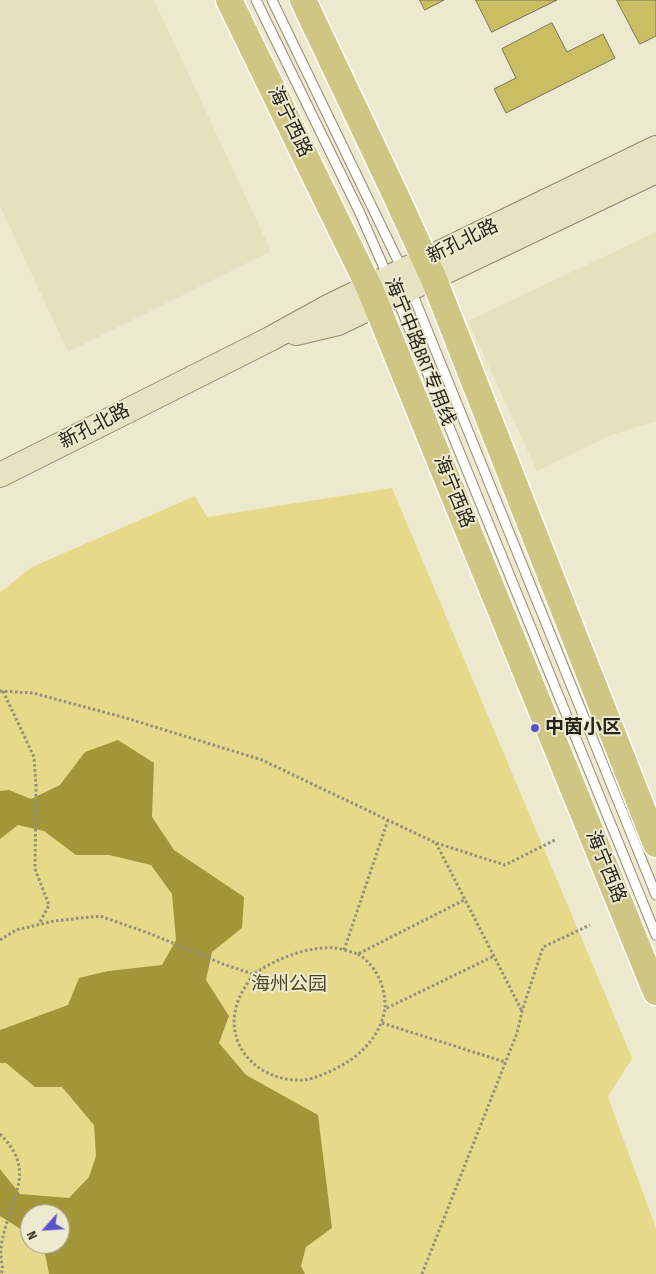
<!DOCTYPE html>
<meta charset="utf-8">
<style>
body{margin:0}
#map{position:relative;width:656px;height:1274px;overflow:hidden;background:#ede9ce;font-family:"Sofia Sans Condensed",sans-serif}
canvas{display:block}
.north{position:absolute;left:20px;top:1204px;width:50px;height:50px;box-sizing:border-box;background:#ede9ce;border:1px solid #9d9a86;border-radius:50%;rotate:244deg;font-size:14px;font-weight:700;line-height:20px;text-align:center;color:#26241a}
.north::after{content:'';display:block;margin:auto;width:18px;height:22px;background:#5b53cb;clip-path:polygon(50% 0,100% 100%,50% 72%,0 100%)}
</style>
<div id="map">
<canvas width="656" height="1274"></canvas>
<div class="north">N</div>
</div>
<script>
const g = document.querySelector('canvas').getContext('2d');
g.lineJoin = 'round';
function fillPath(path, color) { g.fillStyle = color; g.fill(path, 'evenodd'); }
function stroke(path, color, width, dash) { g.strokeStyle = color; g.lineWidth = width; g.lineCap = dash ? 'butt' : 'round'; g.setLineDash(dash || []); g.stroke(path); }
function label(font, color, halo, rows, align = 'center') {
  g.font = font + ' "Sofia Sans Condensed","Noto Sans SC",sans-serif'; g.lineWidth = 4; g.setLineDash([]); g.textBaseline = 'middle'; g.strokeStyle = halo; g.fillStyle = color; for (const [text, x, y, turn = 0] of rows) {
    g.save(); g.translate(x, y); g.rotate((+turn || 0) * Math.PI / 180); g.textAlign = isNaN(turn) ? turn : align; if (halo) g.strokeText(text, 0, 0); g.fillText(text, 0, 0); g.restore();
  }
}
fillPath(new Path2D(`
 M0,0H154L271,251L68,352L0,206Z
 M656,232V421L611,435L537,471L468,321Z`), '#e5e0bd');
fillPath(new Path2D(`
 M392,488L632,1058L608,1097L656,1228V1274H0V592L32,567L195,496L207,517ZM30,1214H60V1244H30Z`), '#e6da8a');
fillPath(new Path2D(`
 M118,740L154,763L152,817L174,850L244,897L242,928L212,952L206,980L229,1016L219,1043L246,1075L318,1115L332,1228L306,1247L301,1266L305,1274H49L43,1244H60V1214H30V1235L0,1216V1169L20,1194L69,1198L89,1177L96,1156L94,1125L62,1087H35L6,1063H0V1030L68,1005L79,978L108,971L162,965L176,940L172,894L151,865L109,855H76L44,831L18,825L0,839V791L9,790L31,799L60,785L85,752Z`), '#a39539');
const building = new Path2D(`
 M420,0H444L425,10Z
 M476,0H557L492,32Z
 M617,0H656V36L640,44Z
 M552,23L567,52L603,34L615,58L506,113L494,89L516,78L502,49Z`);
fillPath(building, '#cabd62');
stroke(building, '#77745b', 1);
const lane = new Path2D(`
 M256,0L359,211L388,277
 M272,0L402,269
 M411,290L656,895
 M396,296L656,935`);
const secondary = new Path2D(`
 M296,333L338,323L656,171
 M0,475L270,339L330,306L656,148`);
const primary = new Path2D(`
 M229,0L369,287L656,992
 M303,0L395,194L433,277L656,844`);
stroke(lane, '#8e8b71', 11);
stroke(secondary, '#8e8b71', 26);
stroke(primary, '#fff', 29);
stroke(new Path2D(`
 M0,691L33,693L126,718L262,760L436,843L505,865L555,840
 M3,691L34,757L36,785L35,869L49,905L39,924
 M436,843L522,1011
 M0,940L16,930L54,921L100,916L151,934L223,964L253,974C277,959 306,946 335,948C343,949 351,952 358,954L466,899
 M344,950L388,820
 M358,954C377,966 386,988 385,1009
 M253,974C247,984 240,994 237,1004C224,1045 257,1079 297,1080C307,1081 317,1077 326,1073C355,1061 379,1041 385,1009L494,956
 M382,1023L505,1062
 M0,1134C36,1170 13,1193 4,1233C2,1240 0,1249 1,1256C1,1263 4,1267 1,1274
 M422,1274L517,1033L522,1011L543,947L590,925`), '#928f7c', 3, [2.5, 2.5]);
stroke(lane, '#fff', 9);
stroke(secondary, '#e7e2c1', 24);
stroke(primary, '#cfc683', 26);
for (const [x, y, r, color] of [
 [535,728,5,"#5b53cb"]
]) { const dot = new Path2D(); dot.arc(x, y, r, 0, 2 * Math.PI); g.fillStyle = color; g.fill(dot); stroke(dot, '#ede9ce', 2); }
label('19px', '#26241a', '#ede9ce', [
 ["海宁西路",289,122,64],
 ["新孔北路",463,242,-26],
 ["海宁中路BRT专用线",419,352,68],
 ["新孔北路",95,427,-27],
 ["海宁西路",453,492,68],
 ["海宁西路",605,867,68]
]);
label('bold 19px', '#26241a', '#ede9ce', [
 ["中茵小区",545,728]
], 'left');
label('19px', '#4e4922', '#ede9ce', [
 ["海州公园",289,985]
]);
</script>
